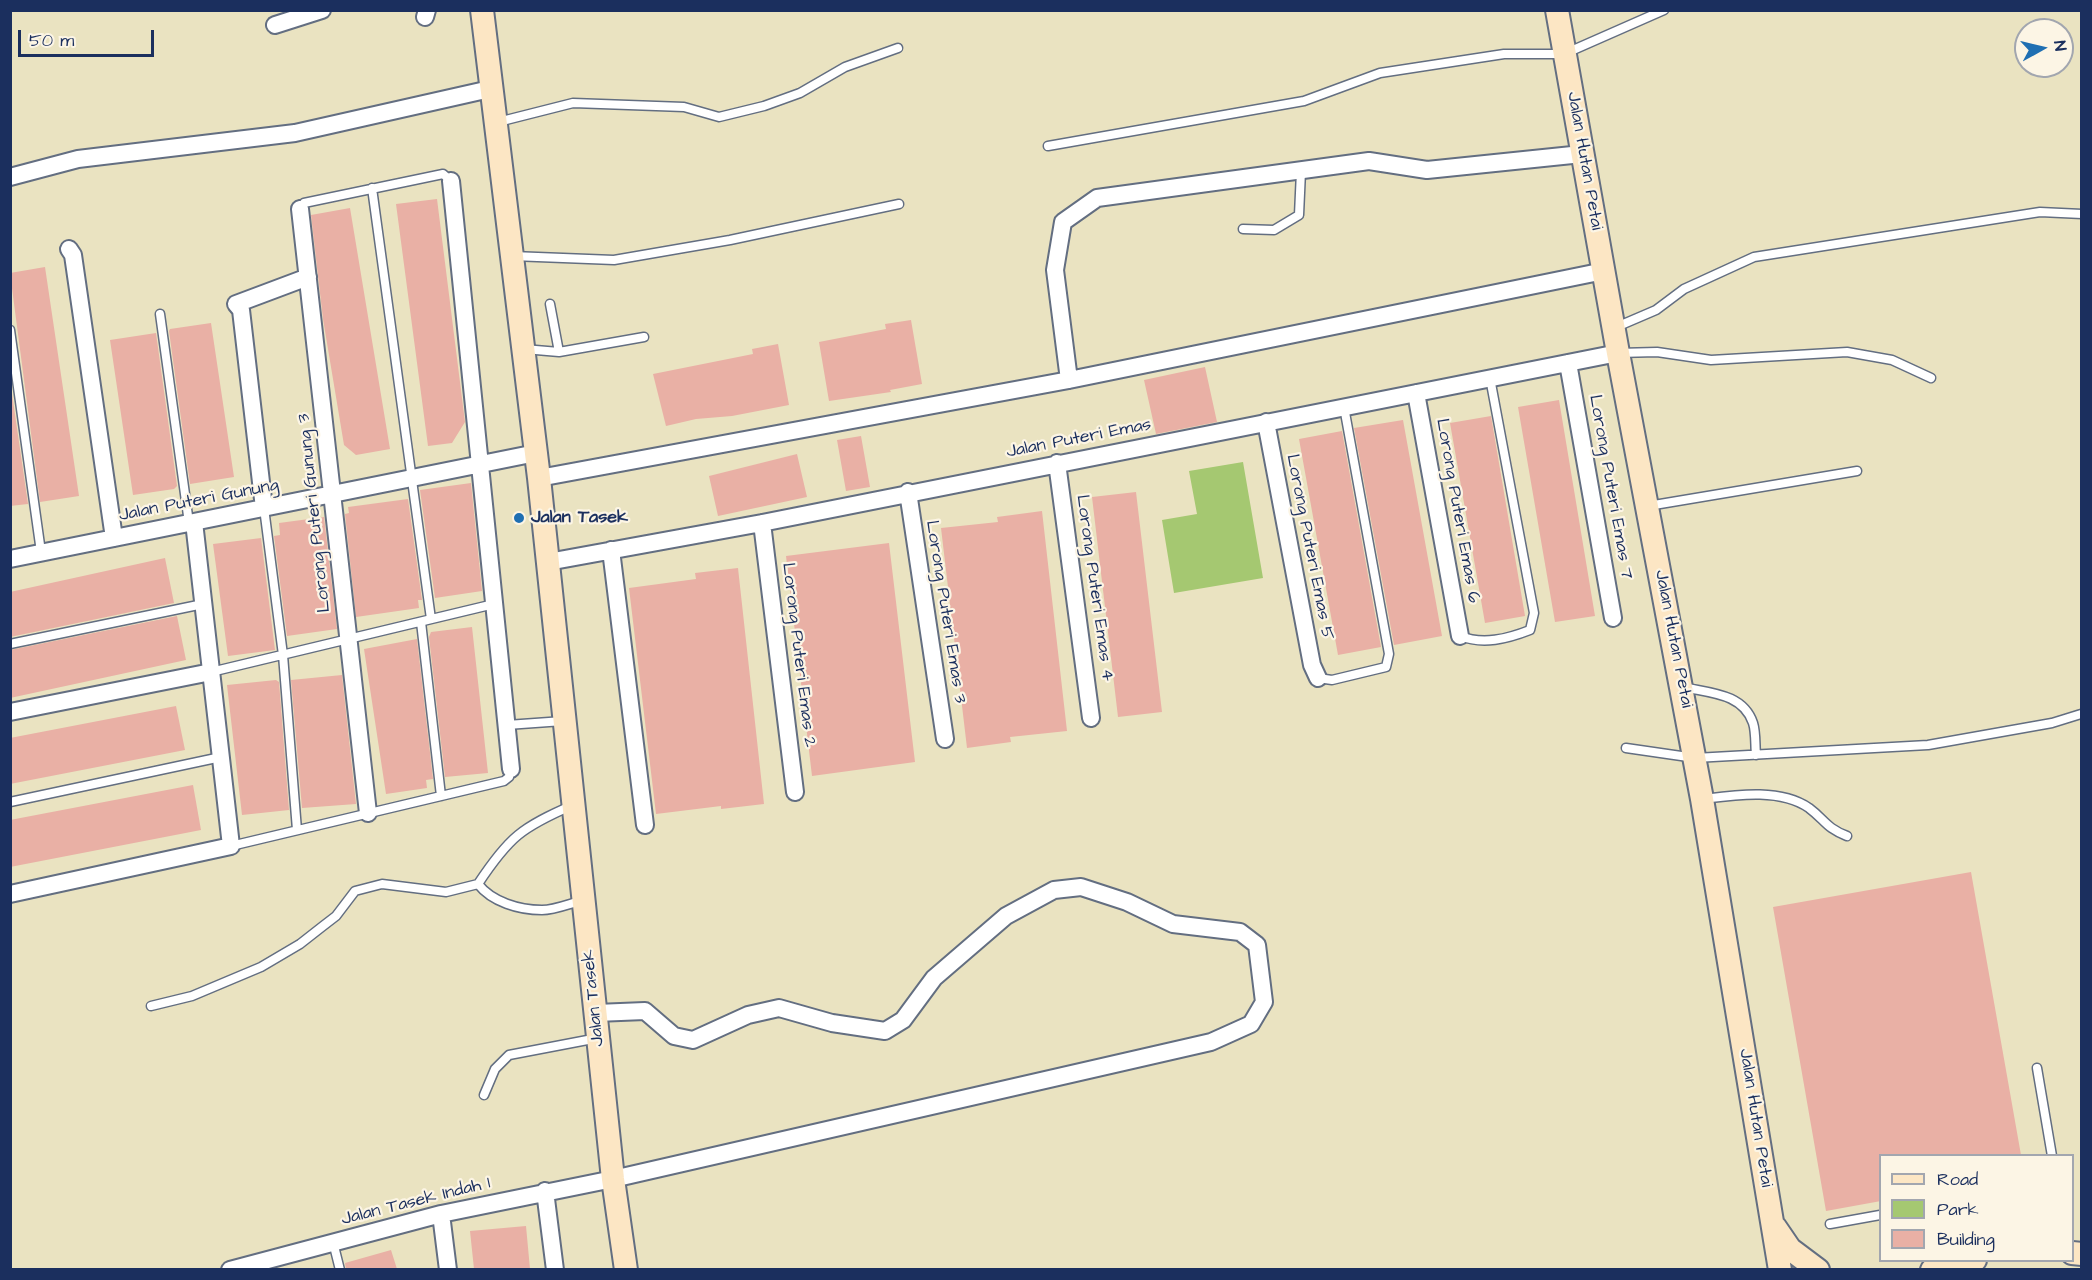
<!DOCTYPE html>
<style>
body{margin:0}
#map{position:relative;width:2092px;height:1280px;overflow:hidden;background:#eae3c1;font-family:"Architects Daughter",sans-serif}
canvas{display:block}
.frame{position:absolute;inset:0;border:12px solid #1b2f5e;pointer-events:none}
.legend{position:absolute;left:1879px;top:1154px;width:195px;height:108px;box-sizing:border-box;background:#fcf5e5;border:2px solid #a2a6af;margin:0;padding:8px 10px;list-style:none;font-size:18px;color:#1b2f5e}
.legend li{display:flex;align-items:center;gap:12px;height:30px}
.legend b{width:30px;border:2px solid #a2a6af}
.north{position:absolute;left:2014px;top:18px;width:60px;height:60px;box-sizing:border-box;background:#fcf5e5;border:2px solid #a2a6af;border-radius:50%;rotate:82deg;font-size:16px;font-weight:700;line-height:24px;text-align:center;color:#1b2f5e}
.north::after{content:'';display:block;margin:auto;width:21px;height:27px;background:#1f6fb2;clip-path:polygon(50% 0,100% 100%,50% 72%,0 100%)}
.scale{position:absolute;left:18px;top:30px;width:136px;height:27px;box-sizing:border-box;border:3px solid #1b2f5e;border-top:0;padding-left:8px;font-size:18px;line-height:21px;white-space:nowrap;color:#1b2f5e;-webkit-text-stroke:4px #fcf5e5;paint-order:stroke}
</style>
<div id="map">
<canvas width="2092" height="1280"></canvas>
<div class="frame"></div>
<ul class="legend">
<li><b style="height:8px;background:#fce6c4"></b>Road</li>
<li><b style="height:16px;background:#a5c871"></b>Park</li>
<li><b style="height:16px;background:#e9b0a5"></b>Building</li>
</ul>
<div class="north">N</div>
<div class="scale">50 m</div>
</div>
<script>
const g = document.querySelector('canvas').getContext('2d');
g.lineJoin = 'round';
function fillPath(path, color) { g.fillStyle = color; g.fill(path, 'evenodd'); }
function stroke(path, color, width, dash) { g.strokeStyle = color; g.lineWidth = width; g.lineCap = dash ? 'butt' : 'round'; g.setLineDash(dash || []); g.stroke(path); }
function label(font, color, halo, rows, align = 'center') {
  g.font = font + ' "Architects Daughter",sans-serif'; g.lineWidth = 4.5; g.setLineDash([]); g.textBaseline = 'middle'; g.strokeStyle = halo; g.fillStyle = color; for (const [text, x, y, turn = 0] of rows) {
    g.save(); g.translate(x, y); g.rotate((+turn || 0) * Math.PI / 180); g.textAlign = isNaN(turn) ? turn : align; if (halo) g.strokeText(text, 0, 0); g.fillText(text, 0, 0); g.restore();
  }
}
fillPath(new Path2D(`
 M1243,462L1263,578L1174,593L1162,520L1197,514L1189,471Z`), '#a5c871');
fillPath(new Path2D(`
 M437,199L465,422L452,443L428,446L396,204Z
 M350,208L390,449L356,455L344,445L323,319L311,215Z
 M45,267L79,496L40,502L10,273Z
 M911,320L922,384L890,390L891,392L829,401L819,342L886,329L885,324Z
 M211,323L234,477L190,484L169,331L170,329Z
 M156,333L177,486L174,489L133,495L110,340Z
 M778,344L789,405L732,416L696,419L666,426L653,374L753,354L752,349Z
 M1205,367L1217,422L1156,434L1144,380Z
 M10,380L28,504L10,506Z
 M1559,400L1595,616L1555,622L1518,407Z
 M1491,416L1525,616L1485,623L1450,423Z
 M1403,420L1442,636L1394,645L1354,428Z
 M1342,431L1381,647L1338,655L1299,439Z
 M861,436L870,487L846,491L837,440Z
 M797,454L807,497L718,516L709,476Z
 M471,483L482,591L435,598L420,490Z
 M1136,492L1162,712L1118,717L1092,497Z
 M408,499L422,600H418L419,608L356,617L345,514L349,513L348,507Z
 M1042,511L1067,731L1010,737L1011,742L967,748L941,528L998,522L997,517Z
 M324,517L337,629L287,636L274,536L280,535L279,523Z
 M261,538L275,650L228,656L213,544Z
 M889,543L915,762L812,776L786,556Z
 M165,558L174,603L10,637V592Z
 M738,568L764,804L721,809V806L656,814L629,588L696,579L695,573Z
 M177,616L186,660L10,698V650Z
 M472,627L488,773L445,777L429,637L431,632Z
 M417,639L433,779L426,780L427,788L386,794L364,649Z
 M342,675L356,804L302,808L291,680Z
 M276,680L279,682L289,810L242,815L227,685Z
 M176,706L185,750L10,784V738Z
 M193,785L201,830L10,867V820Z
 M1971,872L2021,1155H1881V1201L1826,1211L1773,907Z
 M526,1226L530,1269H474L470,1231Z
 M391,1250L397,1269H346L345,1263Z`), '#e9b0a5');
const lane = new Path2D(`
 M498,122L573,103L684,107L719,117L764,106L800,93L845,67L898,48
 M1048,146L1304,101L1380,73L1504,54H1564L1664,10
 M372,188L431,619
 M300,209L304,203L443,174L451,181
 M1243,229L1274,230L1299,215L1301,171
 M512,256L614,260L730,240L899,204
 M550,304L559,352
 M160,314L189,523
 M1614,328L1656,310L1684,289L1754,257L2040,212L2082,214
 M10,330L41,552
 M524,349L559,352L644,337
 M1618,353L1657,352L1711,360L1847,352L1892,360L1931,378
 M1648,506L1857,471
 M264,508L283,655L297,830
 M421,622L441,796
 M1460,636C1483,645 1507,639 1530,630L1534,613L1490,378
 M10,644L203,604
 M211,672L494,604
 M1318,678L1332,680L1386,667L1389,654L1344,407
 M1683,687C1709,693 1743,693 1753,723C1756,732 1755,745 1756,755
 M507,725L563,721
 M1626,748L1695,758L1928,745L2052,723L2081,714
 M1703,799C1735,795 1780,788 1809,808C1825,820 1826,828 1847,836
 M10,802L221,757
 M231,846L504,781L509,777L511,769
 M478,884C492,902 519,910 542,910C555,910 571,903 584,900
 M151,1006L192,996L261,967L300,944L323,926L336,916L355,891L382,884L446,892L478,884C509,837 522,827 573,805
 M2037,1068L2052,1156
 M484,1095L495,1069L509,1055L598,1038
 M1830,1224L1880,1215
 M333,1242L340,1270`);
const street = new Path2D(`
 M425,17L427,10
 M275,25L322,10
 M10,177L78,159L295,133L490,89
 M451,181L511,769
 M300,209L368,813
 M69,249L73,255L114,538
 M1568,363L1613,618
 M1069,380L1055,270L1063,222L1097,198L1369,161L1427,170L1582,154
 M1416,393L1460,636
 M1266,422L1312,665L1318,678
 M1057,463L1091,718
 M539,478L1069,380L1604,271
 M908,492L945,739
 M264,508L241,310L236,304L308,277
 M762,523L795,792
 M611,550L645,825
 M10,559L536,453
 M548,562L762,523L1618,353
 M10,712L211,672
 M10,894L231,846L194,522
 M545,1191L555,1270
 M441,1214L448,1270
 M230,1270L441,1214L613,1179L1211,1042L1251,1024L1264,1002L1257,945L1240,932L1173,924L1127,902L1081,887L1054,890L1006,916L934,978L903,1020L885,1031L832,1023L779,1008L748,1015L693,1040L674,1036L645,1011L596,1013`);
const secondary = new Path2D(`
 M482,10L539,478L613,1179L626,1270
 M1557,10L1618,353L1702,799L1780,1270
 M1775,1227L1790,1249L1818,1270
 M2072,1253L2082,1254
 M1932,1270L1975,1260`);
stroke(lane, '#636e81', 11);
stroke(street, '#636e81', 20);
stroke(secondary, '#636e81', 26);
stroke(lane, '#fff', 8);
stroke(street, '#fff', 16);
stroke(secondary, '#fce6c4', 22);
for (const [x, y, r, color] of [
 [519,518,6,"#1f6fb2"]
]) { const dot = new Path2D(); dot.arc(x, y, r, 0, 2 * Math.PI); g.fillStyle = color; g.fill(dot); stroke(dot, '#fcf5e5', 2); }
label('18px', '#1b2f5e', '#fcf5e5', [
 ["Jalan Hutan Petai",1584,161,80],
 ["Jalan Puteri Emas",1079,439,-11],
 ["Lorong Puteri Emas 7",1610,487,80],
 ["Jalan Puteri Gunung",199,501,-11],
 ["Lorong Puteri Emas 6",1457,511,80],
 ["Lorong Puteri Gunung 3",315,513,-96],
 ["Lorong Puteri Emas 5",1309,547,79],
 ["Lorong Puteri Emas 4",1094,588,82],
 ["Lorong Puteri Emas 3",945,612,81],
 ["Jalan Hutan Petai",1673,639,79],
 ["Lorong Puteri Emas 2",798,655,83],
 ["Jalan Tasek",594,998,-96],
 ["Jalan Hutan Petai",1755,1118,81],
 ["Jalan Tasek Indah 1",416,1202,-14]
]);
label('bold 18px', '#1b2f5e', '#fcf5e5', [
 ["Jalan Tasek",531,518]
], 'left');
</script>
